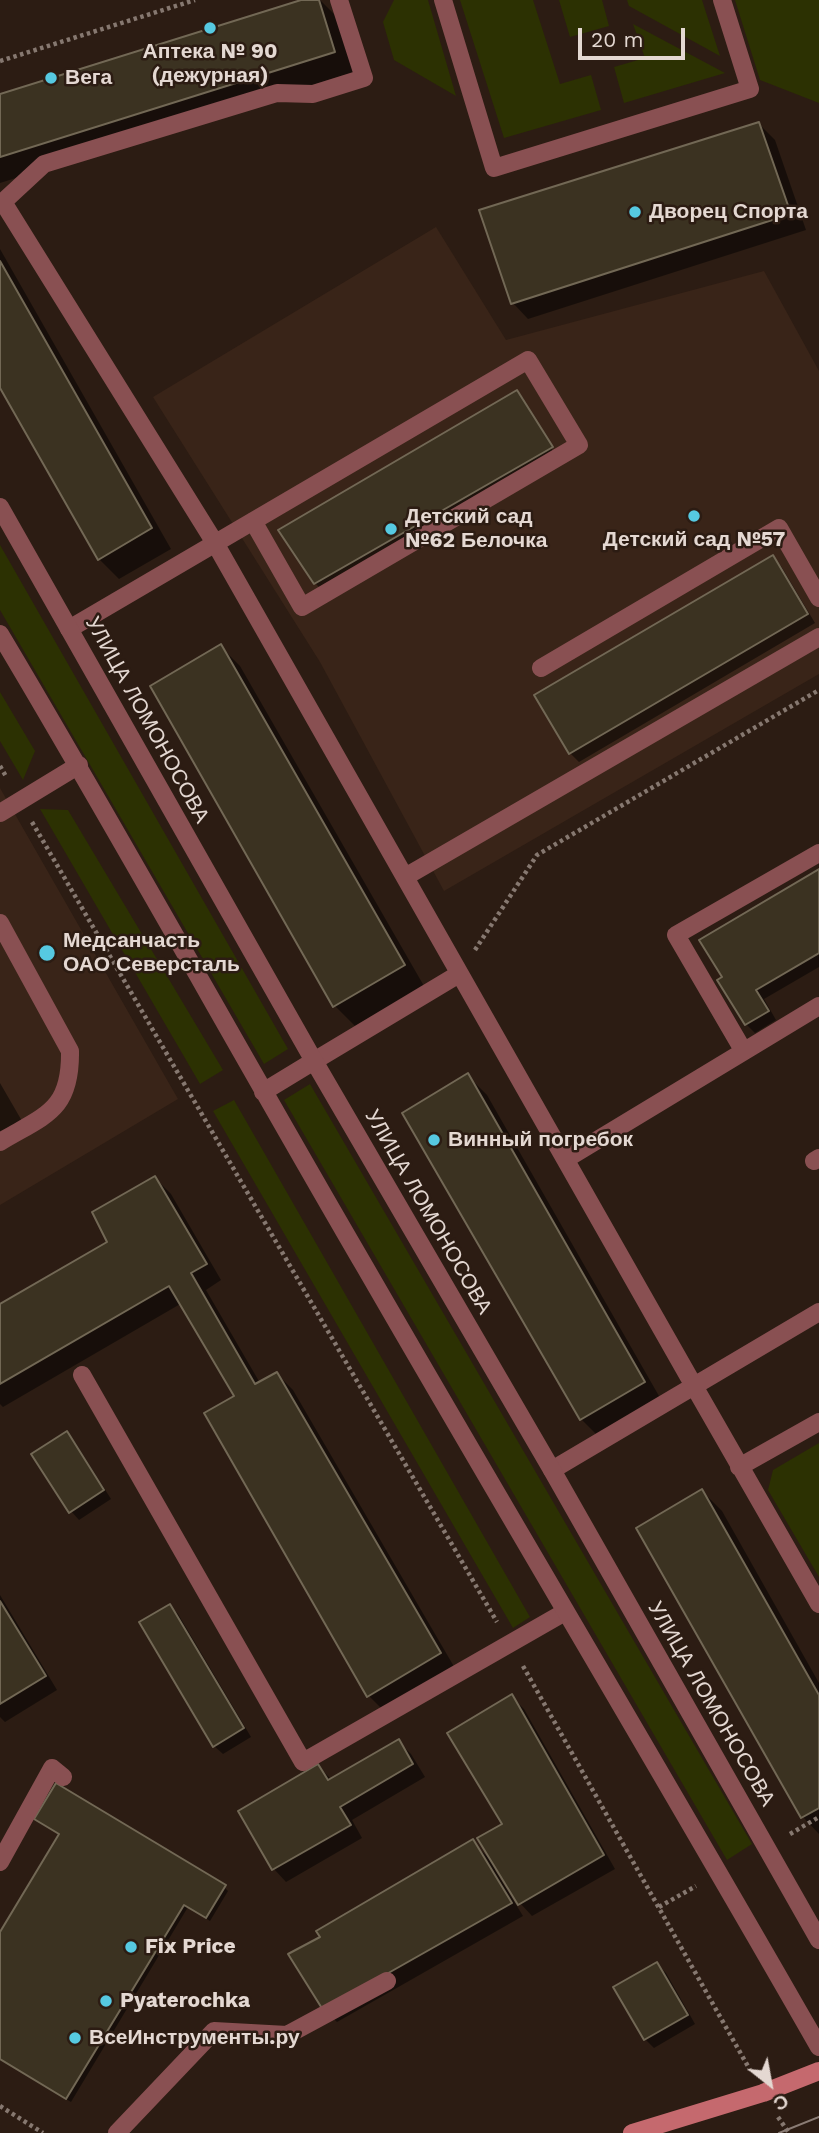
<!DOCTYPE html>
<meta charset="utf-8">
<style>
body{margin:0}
#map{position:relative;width:819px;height:2133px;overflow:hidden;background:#2c1c13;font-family:"Work Sans",sans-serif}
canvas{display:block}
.north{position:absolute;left:735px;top:2049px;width:70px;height:70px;-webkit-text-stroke:5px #2c1c13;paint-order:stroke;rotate:149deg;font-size:19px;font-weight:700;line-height:28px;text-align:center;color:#e4d8d2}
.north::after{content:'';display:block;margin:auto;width:24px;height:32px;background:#e4d8d2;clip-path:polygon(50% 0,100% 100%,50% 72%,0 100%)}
.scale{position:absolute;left:578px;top:28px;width:107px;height:32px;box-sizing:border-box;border:4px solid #e4d8d2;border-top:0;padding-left:9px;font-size:21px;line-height:24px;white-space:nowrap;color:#e4d8d2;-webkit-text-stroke:5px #2c1c13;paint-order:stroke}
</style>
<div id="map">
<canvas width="819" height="2133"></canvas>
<div class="north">С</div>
<div class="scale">20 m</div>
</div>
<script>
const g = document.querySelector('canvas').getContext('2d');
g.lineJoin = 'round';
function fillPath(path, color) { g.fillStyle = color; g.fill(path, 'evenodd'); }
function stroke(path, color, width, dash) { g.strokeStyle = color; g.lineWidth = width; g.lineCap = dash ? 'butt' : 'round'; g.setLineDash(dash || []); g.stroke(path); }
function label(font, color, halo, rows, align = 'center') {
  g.font = font + ' "Work Sans",sans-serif'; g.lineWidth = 5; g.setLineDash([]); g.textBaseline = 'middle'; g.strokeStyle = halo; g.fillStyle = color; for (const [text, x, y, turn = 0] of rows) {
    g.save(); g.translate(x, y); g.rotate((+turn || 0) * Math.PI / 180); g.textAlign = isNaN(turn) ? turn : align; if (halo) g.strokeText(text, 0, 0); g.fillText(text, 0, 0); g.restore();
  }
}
fillPath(new Path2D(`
 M436,227L506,340L764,271L819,371V674L444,891L320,662L153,397Z
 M0,788L178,1099L0,1205Z`), '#392418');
fillPath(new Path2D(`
 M394,0H428L456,96L394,60L383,22Z
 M460,0H533L560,84L591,75L601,110L504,138Z
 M559,0H602L609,26L570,37Z
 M627,0H702L720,56L629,6Z
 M735,0H819V103L760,80Z
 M633,24L725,73L624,103L614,67L645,58Z
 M0,545L288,1049L264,1064L0,610Z
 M0,692L35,751L23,780L0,741Z
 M40,809L68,810L223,1070L200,1084Z
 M310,1084L752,1844L727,1860L284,1100Z
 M234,1100L530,1617L513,1628L213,1111Z
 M819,1443V1577L768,1490L773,1470Z`), '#2c3102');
fillPath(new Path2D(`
 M307,0H320L337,17L354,72L0,183V96Z
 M759,124L775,140L806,230L528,319L513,303Z
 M0,249L171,549L119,579L99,559L0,385Z
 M517,392L524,399H521L556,456L324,592L315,583Z
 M772,557L781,566L815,623L579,762L570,753Z
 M220,646L240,666L424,986L355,1026L335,1006L153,687Z
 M819,871V967L764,999L776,1020L755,1033L746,1024L720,980Z
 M467,1075L487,1095L663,1403L601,1439L581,1419L404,1113Z
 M0,1083L22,1121L0,1133Z
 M155,1178L171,1194L221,1280L206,1290L260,1383L277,1374L293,1390L456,1670L385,1712L369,1696L236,1397L182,1303L3,1407L0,1404V1306L109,1243Z
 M66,1433L75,1442L111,1499L79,1520L71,1511Z
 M702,1491L722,1511L819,1683V1834L803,1817L639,1528Z
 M0,1595L57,1690L5,1722L0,1717Z
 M170,1606L178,1614L251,1737L223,1754L214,1746Z
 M511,1696L524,1709L615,1869L532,1916L520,1903L498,1868L495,1870L523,1916L337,2022L324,2009L322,1937L472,1842L491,1860L505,1824Z
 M398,1741L411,1754L425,1777L352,1820L362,1838L286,1882L274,1869L240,1811L318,1766L331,1779Z
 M37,1819L224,1887L228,1891L210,1921L188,1907L71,2102L0,2059V1936L61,1835Z
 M657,1964L666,1973L695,2024L654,2048L645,2039Z`), '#0007');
const building = new Path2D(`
 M301,0H319L335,52L0,157V94Z
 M759,122L791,214L511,304L479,210Z
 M0,261L152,528L98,560L0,388Z
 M517,390L553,447L314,584L278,530Z
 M773,555L808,614L569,754L534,695Z
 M221,644L405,965L333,1007L150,686Z
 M819,869V953L756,990L769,1011L745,1025L717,980L722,977L699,940Z
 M468,1073L645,1382L580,1420L402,1113Z
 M155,1176L207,1264L191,1273L255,1384L277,1372L441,1653L367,1697L204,1413L234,1396L169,1286L0,1384V1304L107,1242L92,1212Z
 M67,1431L104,1490L69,1513L31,1454Z
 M702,1489L819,1695V1808L801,1818L636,1528Z
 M0,1601L46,1676L0,1704Z
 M170,1604L244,1728L213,1747L139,1622Z
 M512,1694L604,1855L518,1905L477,1838L502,1824L447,1733Z
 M399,1739L413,1764L340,1807L351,1825L272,1870L238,1811L318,1764L328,1780Z
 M56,1783L226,1885L206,1918L184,1905L66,2099L0,2059V1932L59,1834L34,1819Z
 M473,1839L512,1903L323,2010L288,1954L320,1937L316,1931Z
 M657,1962L688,2015L644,2040L613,1987Z`);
fillPath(building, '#3b3221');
stroke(building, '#726855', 2);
stroke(new Path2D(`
 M0,61L195,0
 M0,766L7,778
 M32,822L497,1622
 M475,950L537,855L819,690
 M523,1666L750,2070
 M790,1834L819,1817
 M659,1907L696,1886
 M0,2106L43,2133
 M778,2117L789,2133`), '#867870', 4.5, [3.5, 3.5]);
stroke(new Path2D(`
 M339,0L364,78L313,94L277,93L44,164L3,202L215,543L694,1386L552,1470
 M443,0L494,168L750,89L722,0
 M69,629L528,360L579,445L302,607L253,521
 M541,668L779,528L819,598
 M0,813L79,765
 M405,877L819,637
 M0,923L70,1051C71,1111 45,1115 0,1142
 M743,1050L676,935L819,853
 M314,1061L459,974
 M566,1159L819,1006
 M814,1161L819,1158
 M819,1312L694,1386L819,1604
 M82,1375L303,1762L565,1612
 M739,1467L819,1422
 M0,1862L52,1768L63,1777
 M117,2133L214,2031L287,2035L387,1981`), '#895052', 18);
stroke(new Path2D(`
 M0,507L314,1061L552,1470L819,1940
 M0,634C125,843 242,1056 365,1267C515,1527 670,1786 819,2047
 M263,1092L314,1061`), '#895052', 18);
stroke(new Path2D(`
 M632,2133L763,2093L819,2071`), '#c5696e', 18);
stroke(new Path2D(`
 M779,2133L819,2117`), '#8a7c75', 2);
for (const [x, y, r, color] of [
 [210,28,7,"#56c9e1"],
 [51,78,7,"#56c9e1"],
 [635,212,7,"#56c9e1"],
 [694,516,7,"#56c9e1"],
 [391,529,7,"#56c9e1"],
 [47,953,9,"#56c9e1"],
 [434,1140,7,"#56c9e1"],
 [131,1947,7,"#56c9e1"],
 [106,2001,7,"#56c9e1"],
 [75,2038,7,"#56c9e1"]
]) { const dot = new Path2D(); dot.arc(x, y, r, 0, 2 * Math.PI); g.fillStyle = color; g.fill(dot); stroke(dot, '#2c1c13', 2.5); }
label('bold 21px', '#e4d8d2', '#2c1c13', [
 ["Аптека № 90",210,52,"center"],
 ["(дежурная)",210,76,"center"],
 ["Вега",65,78],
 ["Дворец Спорта",649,212],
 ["Детский сад",405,517],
 ["№62 Белочка",405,541],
 ["Детский сад №57",694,540,"center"],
 ["Медсанчасть",63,941],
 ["ОАО Северсталь",63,965],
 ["Винный погребок",448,1140],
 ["Fix Price",145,1947],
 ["Pyaterochka",120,2001],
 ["ВсеИнструменты.ру",89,2038]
], 'left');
label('21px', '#e4d8d2', '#2c1c13', [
 ["УЛИЦА ЛОМОНОСОВА",147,720,61],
 ["УЛИЦА ЛОМОНОСОВА",428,1212,60],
 ["УЛИЦА ЛОМОНОСОВА",711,1704,60]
]);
</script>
